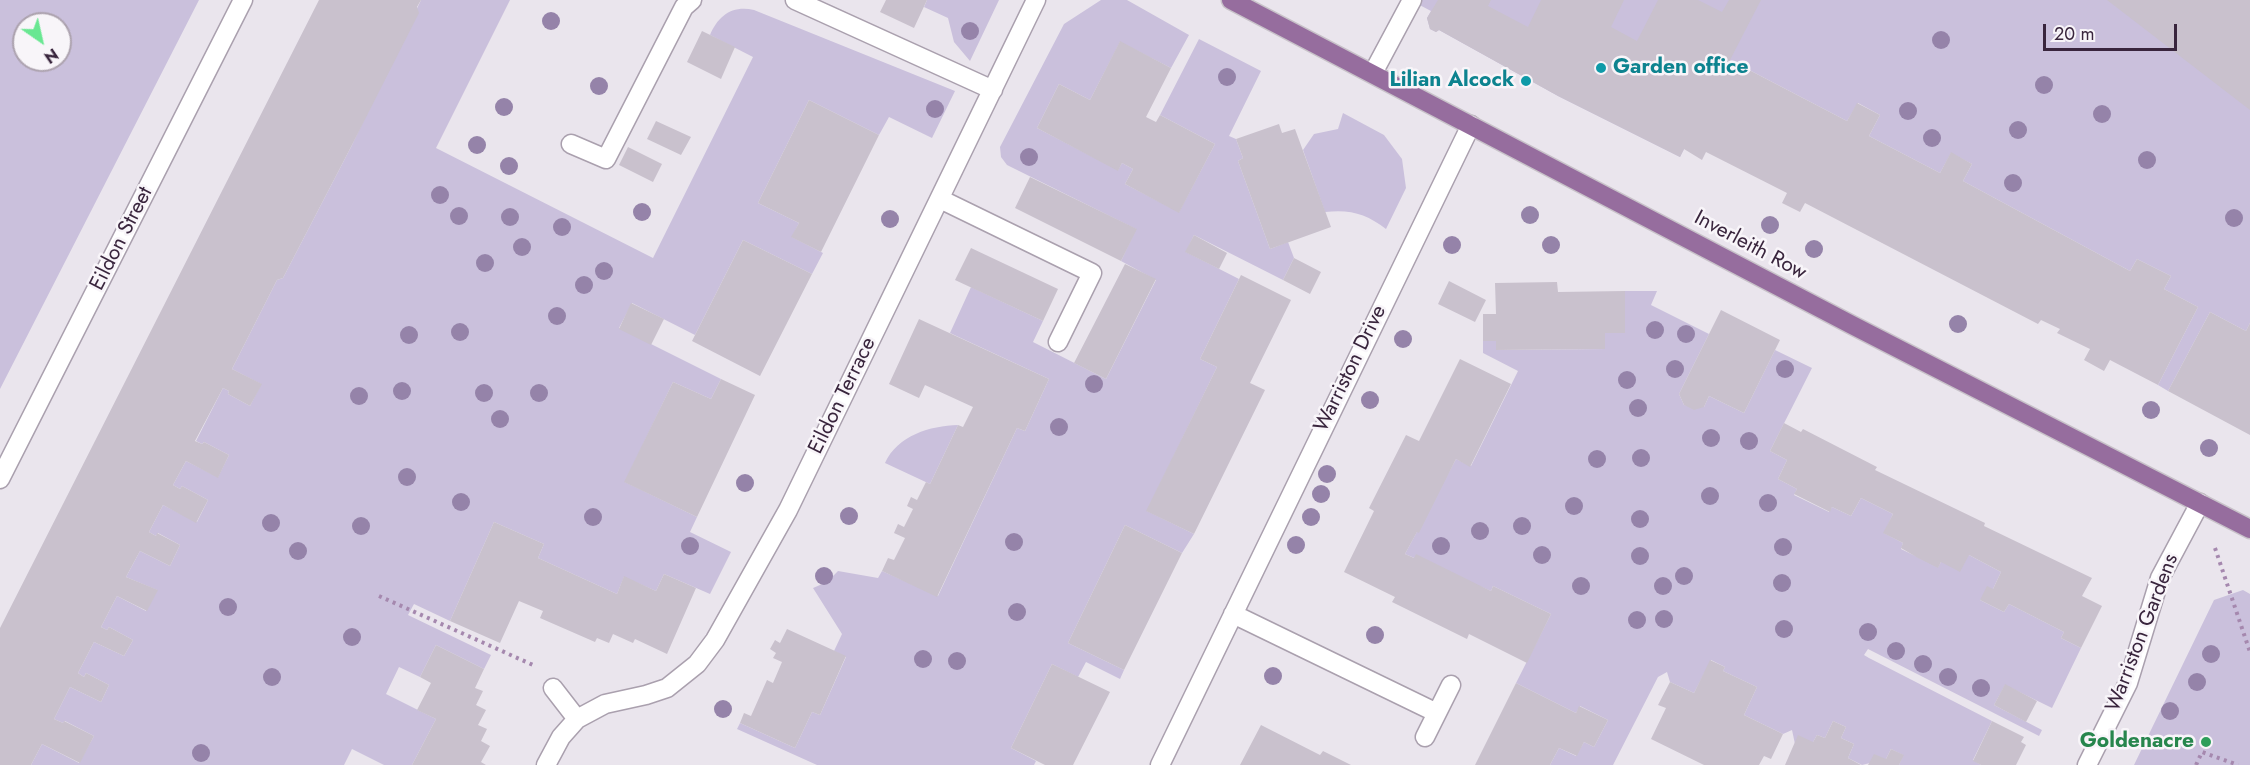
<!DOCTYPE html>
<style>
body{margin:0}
#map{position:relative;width:2250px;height:765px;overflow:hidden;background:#eae5ed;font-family:Jost,sans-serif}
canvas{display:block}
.north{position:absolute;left:12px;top:12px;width:60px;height:60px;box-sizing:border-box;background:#f8f5f9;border:2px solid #aca2ae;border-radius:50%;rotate:146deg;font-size:16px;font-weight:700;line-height:24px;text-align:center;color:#39253d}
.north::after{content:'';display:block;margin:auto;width:21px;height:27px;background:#69e792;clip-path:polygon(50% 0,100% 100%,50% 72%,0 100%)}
.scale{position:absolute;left:2043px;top:24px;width:134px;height:27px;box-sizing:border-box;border:3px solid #39253d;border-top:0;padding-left:8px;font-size:18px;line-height:21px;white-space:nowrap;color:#39253d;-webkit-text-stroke:4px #f8f5f9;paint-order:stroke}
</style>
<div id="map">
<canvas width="2250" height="765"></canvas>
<div class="north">N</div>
<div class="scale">20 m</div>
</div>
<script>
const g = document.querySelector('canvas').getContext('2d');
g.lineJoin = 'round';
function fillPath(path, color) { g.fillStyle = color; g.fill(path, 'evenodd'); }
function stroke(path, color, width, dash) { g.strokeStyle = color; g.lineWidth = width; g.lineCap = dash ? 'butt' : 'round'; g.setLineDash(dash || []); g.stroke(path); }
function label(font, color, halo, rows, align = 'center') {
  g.font = font + ' Jost,sans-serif'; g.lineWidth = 5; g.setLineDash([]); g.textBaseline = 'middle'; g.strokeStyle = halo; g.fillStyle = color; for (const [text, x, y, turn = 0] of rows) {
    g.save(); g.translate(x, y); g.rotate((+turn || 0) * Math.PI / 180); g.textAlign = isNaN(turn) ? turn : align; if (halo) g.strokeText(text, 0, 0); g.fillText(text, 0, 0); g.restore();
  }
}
fillPath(new Path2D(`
 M0,0H199L0,389ZM24,24H60V60H24Z
 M421,0H510L436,148L653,258L753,57L710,35C718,16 732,5 754,10L955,91L932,138L889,117L879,135L809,100L758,203L799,223L792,237L823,253L812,274L743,240L695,335L632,303L619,328L721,379L711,399L673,382L625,482L697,517L690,532L731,552L710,594L664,574L656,591L624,577L617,594L538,558L544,544L494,522L450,621L414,604L408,615L491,655L484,669L436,645L420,677L399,667L386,694L436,719L412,765H384L352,749L344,765H31L42,744L79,763L94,736L65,721L63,723L54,719L70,687L101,702L109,685L86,673L84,677L78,673L94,642L124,656L133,640L109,627L107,630L101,627L117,596L146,611L157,590L126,577L140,551L170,566L180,545L158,533L156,536L149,532L163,505L197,522L208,500L182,486L180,489L173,485L186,461L218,477L229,455L204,442L202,444L196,441L223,388L229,391L228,394L250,406L261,384L232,369L277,280L283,278L351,147Z
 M927,0H999L970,61L954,42L948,18L924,7Z
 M1101,0H1127L1189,35L1171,68L1120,42L1090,100L1059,84L1037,128L1118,170L1122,163L1133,169L1125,184L1179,212L1215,144L1160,115L1199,39L1261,71L1229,136L1236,139L1243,158L1238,161L1270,249L1288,242L1294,258L1283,280L1194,235L1186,252L1239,279L1200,359L1217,367L1147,511L1194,534L1182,553L1125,525L1068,643L1124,670L1120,679L1086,662L1078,677L1052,664L1011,748L1036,761L1034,765H817L737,729L740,723L795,748L812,712L820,715L846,657L834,651L842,634L813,588L827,582L838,571L878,578L882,571L938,596L1017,428L1025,431L1049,379L950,333L971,287L1043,321L1033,342L1106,379L1156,280L1121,261L1136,229L1007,165L1001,157L1000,147L1064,24Z
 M1410,0H2250V323L2246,331L2210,312L2168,391L2158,385L2198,307L2164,289L2171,276L2137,259L2130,271L1963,181L1972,164L1951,153L1940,173L1869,136L1880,115L1858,103L1847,121L1730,60L1680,157L1558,96L1439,30L1436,32L1430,29L1427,18L1431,11Z
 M1343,113L1384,135L1402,159L1406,188L1386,229C1367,214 1350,209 1325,212L1303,150L1314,134L1338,129Z
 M1625,291H1657L1651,305L1709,334L1679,394L1684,405L1704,407L1709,396L1744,413L1775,350L1812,368L1770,451L1787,460L1778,479L1797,489L1794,495L1829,512L1832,507L1851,516L1861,498L1893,514L1884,533L1903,543L1901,549L1938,567L1941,562L1969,555L2001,572L1993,589L1980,600L2004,612L2009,604L2064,632L2061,638L2081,648L2052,708L2005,685L1994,705L2042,730L2039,736L1868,649L1864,655L1869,658L1992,721L1973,760L1981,765H1899L1903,755L1891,749L1886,759L1862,765L1848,758L1854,744L1841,738L1846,727L1833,721L1825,738L1817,735L1813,742L1795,744L1792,730L1783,734L1744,715L1757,687L1723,671L1725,667L1711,660L1694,693L1670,682L1667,672L1658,677L1613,765H1550L1559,748L1576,756L1584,742L1594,747L1608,720L1580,706L1576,713L1516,683L1551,614L1493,586L1491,591L1405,554L1456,459L1471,466L1518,371L1483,353V341H1496L1497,350L1605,349V333H1625Z
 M958,425L930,484L885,463C898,435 930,426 958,425Z
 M2243,590L2250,594V765H2134L2214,600Z`), '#cac0dc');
fillPath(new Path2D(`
 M319,0H421L417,7L419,13L351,147L283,278L277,280L232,369L262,384L250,406L228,394L229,391L223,388L195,441L202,444L204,442L229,455L218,478L186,461L173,485L180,489L182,486L208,500L196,523L163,505L149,532L156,536L157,533L180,545L170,566L140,551L126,577L158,590L147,611L117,596L101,627L107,630L109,627L133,640L124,656L94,642L78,673L84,677L86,673L109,685L101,702L70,687L54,719L63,723L64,721L94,736L80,763L42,744L31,765H0V628Z
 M886,0H927L914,28L880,12Z
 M1438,0H1491L1488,6L1528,27L1541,0H1624L1611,27L1637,41L1658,0H1698L1722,12L1729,0H1761L1730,60L1847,121L1857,103L1880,115L1869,136L1940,173L1951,152L1972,164L1963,181L2130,271L2137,259L2171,276L2164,289L2198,307L2158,385L2110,360L2104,371L2084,360L2090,349L2057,333L2060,329L2041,320L2038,324L1805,203L1800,212L1782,203L1787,193L1706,152L1702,160L1684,149L1680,157L1558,96L1439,30L1436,32L1430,29L1427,18Z
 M2107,0H2250V110Z
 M702,31L735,47L721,79L687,62Z
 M1120,41L1171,68L1146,117L1156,122L1160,115L1215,144L1179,213L1125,184L1133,169L1122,163L1118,171L1037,128L1059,84L1090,100Z
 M809,100L879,135L821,252L791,237L799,223L758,203Z
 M656,121L691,137L681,155L647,139Z
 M1279,124L1282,133L1295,129L1331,227L1270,249L1238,161L1243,158L1236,139Z
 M628,147L662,164L653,182L619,165Z
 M1030,177L1137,229L1121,261L1015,208Z
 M1194,235L1227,253L1219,269L1185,252Z
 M743,240L812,274L760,376L692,341Z
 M971,248L1058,289L1043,321L955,280Z
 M1294,258L1321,272L1310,294L1283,280Z
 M1125,264L1156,279L1106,379L1074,363Z
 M1241,275L1291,300L1250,383L1265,390L1194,534L1146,511L1217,367L1200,359Z
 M1449,281L1486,300L1475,322L1438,304Z
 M1557,282L1558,292L1625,291V333H1605V349L1496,350V341H1483V314H1496L1495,283Z
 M631,303L664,319L651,345L619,329Z
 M1721,310L1780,340L1744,413L1709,396L1704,407L1694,410L1684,405L1679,394Z
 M2210,312L2246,331L2250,323V435L2168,391Z
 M919,319L1049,379L1025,431L1017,428L937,597L882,571L888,558L894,560L905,538L894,533L898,524L904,527L913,509L907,506L911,497L917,500L926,482L930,484L958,425L963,427L973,407L925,385L919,398L889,384Z
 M1460,359L1511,384L1470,467L1456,459L1419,533L1417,532L1405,554L1414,558L1416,554L1491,591L1493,586L1551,614L1527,663L1469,634L1467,639L1392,602L1395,597L1344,572L1374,511L1369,508L1406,435L1419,441Z
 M721,379L755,395L697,517L624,482L673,382L711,399Z
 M1784,423L1801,432L1803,429L1877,467L1875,470L1985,523L1984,526L2092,578L2082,596L2102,606L2081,648L2061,638L2064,632L2009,604L2004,612L1980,600L1987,586L1993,589L2001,572L1969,555L1960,572L1941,562L1938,568L1918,558L1901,548L1903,543L1883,533L1893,514L1861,498L1851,516L1832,507L1830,512L1794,494L1797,489L1778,479L1787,460L1770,451Z
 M494,522L544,544L538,558L617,594L624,576L656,591L664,574L696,588L667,654L635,639L633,643L613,634L609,643L597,638L595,642L540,618L543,611L519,601L500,643L450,621Z
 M1125,525L1182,553L1124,670L1068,643Z
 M787,629L846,656L820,715L812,712L795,748L740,723L744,713L751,716L767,680L773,683L782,662L773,658L776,653L770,649L775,640L780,643Z
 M436,645L484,669L475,688L483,691L476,705L486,710L478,725L487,729L481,741L490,746L481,762L486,765H412L436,719L417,710L431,683L420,677Z
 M1710,660L1725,667L1723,671L1757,687L1744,715L1783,734L1771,759L1764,756L1759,765H1704L1651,739L1666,708L1658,705L1670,682L1694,693Z
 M1052,664L1110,692L1073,765H1045L1011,748Z
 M1516,683L1576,713L1579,706L1608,720L1594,747L1584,742L1577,756L1559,748L1550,765H1475Z
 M2005,684L2037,701L2026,722L1994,705Z
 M1833,721L1846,727L1841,738L1854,744L1848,758L1861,765H1785L1798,735L1813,742L1817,735L1825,738Z
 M1992,721L2024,737L2021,742L2026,745L2016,765H1981L1973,761Z
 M1261,725L1320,755L1323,751L1351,765H1240Z
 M1891,749L1904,755L1899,765H1868L1874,754L1886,759Z`), '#c9c1cd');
const minor = new Path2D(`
 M795,0L993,90
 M1373,73L1412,0
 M571,144L606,159L684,7L692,0
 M940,199L1092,273L1058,342
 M0,479L243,0
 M1233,614L1437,713
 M553,688L577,719
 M1425,737L1451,685
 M546,765L561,737L577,719L605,704L646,695L667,688L697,664L715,640L788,510L1036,0
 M1160,765L1471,125
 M2087,765L2128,683L2160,578L2200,503`);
const major = new Path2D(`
 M1231,0L1852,325L2250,529`);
stroke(minor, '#aaa0ae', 21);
stroke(major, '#c8c2c9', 21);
stroke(new Path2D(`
 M2215,548L2250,652
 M379,596L533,665
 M2196,765L2202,752L2238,765`), '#a588ae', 4, [3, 4.5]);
stroke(minor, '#fff', 18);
stroke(major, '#966d9e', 18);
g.fillStyle = '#9583a9';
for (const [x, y] of [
 [551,21],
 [970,31],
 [1941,40],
 [1227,77],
 [2044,85],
 [599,86],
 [504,107],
 [935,109],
 [1908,111],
 [2102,114],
 [2018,130],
 [1932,138],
 [477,145],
 [1029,157],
 [2147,160],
 [509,166],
 [2013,183],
 [440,195],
 [642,212],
 [1530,215],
 [459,216],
 [510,217],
 [2234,218],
 [890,219],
 [1770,225],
 [562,227],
 [1452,245],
 [1551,245],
 [522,247],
 [1814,249],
 [485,263],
 [604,271],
 [584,285],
 [557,316],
 [1958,324],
 [1655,330],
 [460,332],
 [1686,334],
 [409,335],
 [1403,339],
 [1675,369],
 [1785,369],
 [1627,380],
 [1094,384],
 [402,391],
 [484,393],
 [539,393],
 [359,396],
 [1370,400],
 [1638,408],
 [2151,410],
 [500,419],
 [1059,427],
 [1711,438],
 [1749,441],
 [2209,448],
 [1641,458],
 [1597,459],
 [1327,474],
 [407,477],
 [745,483],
 [1321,494],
 [1710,496],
 [461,502],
 [1768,503],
 [1574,506],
 [849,516],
 [593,517],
 [1311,517],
 [1640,519],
 [271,523],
 [361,526],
 [1522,526],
 [1480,531],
 [1014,542],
 [1296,545],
 [690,546],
 [1441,546],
 [1783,547],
 [298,551],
 [1542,555],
 [1640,556],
 [824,576],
 [1684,576],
 [1782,583],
 [1581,586],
 [1663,586],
 [228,607],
 [1017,612],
 [1664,619],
 [1637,620],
 [1784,629],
 [1868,632],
 [1375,635],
 [352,637],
 [1896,651],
 [2211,654],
 [923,659],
 [957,661],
 [1923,664],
 [1273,676],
 [272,677],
 [1948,677],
 [2197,682],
 [1981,688],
 [723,709],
 [2170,711],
 [201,753]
]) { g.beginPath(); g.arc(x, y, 9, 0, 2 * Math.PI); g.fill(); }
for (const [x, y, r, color] of [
 [1601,68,6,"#0f9aa8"],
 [1526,81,6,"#0f9aa8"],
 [2206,742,6,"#2e9e5b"]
]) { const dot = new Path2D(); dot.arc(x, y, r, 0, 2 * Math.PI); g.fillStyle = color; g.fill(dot); stroke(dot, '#f8f5f9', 2); }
label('bold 21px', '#0d838f', '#f8f5f9', [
 ["Garden office",1613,68],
 ["Lilian Alcock",1514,81,"right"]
], 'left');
label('21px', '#39253d', '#f8f5f9', [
 ["Eildon Street",122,239,-63],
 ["Inverleith Row",1750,246,28],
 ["Warriston Drive",1351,369,-64],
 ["Eildon Terrace",843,396,-64],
 ["Warriston Gardens",2143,633,-69]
]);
label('bold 21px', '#27864d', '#f8f5f9', [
 ["Goldenacre",2194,742]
], 'right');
</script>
